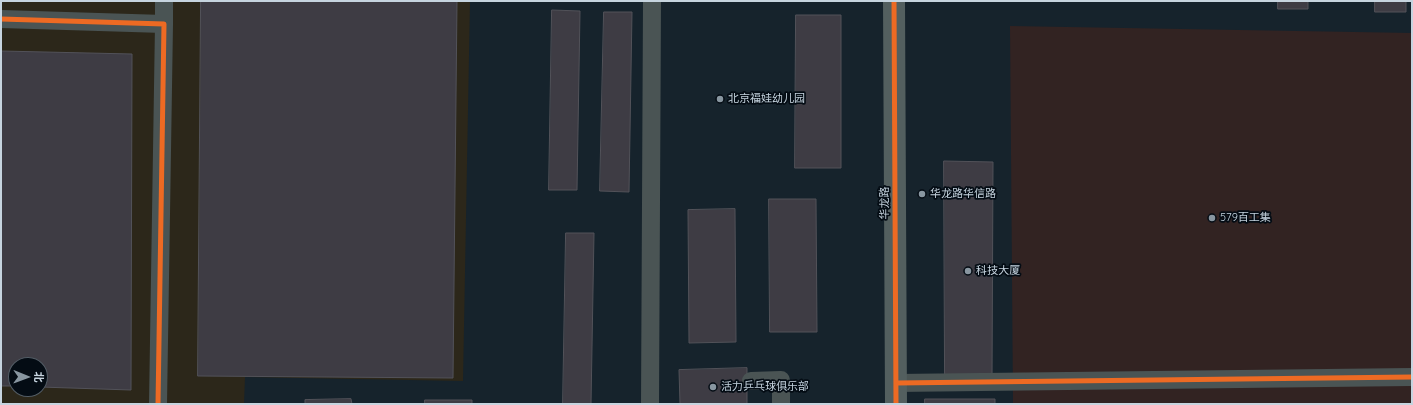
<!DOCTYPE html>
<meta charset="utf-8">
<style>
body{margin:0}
#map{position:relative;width:1413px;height:405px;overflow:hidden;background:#16232c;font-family:Quicksand,"Noto Sans SC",sans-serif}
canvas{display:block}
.frame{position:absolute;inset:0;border:2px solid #c6d4df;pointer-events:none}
.north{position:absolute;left:8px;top:357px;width:40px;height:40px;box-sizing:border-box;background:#040c14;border:1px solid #525c65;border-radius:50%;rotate:91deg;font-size:11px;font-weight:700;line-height:16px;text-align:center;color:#c6d4df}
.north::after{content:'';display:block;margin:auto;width:14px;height:18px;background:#8896a0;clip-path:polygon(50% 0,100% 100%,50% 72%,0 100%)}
</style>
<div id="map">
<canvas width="1413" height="405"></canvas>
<div class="frame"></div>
<div class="north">北</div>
</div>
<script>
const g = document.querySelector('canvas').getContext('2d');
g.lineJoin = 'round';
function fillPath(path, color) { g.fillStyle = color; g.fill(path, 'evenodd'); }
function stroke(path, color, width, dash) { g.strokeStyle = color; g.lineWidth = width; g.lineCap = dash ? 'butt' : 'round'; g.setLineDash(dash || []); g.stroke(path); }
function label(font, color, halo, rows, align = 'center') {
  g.font = font + ' Quicksand,"Noto Sans SC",sans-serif'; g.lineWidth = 3.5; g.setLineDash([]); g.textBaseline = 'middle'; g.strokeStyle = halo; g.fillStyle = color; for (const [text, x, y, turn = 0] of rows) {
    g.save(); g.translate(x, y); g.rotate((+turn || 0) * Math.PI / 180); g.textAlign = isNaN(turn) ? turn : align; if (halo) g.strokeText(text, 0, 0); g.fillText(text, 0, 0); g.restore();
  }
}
fillPath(new Path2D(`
 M1010,26L1412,33V404H1013Z`), '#322322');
fillPath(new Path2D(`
 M1,1H470L463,381L245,377L244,404H1ZM16,365H40V389H16Z`), '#2c271a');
const building = new Path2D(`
 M201,1H457L453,378L198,376Z
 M1278,1H1308V9H1278Z
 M1375,1H1406V12H1375Z
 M552,10L580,11L577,190H549Z
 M604,12H632L629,192L600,191Z
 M796,15H841V168H795Z
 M1,51L132,54L131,390L40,387V365H16V386H1Z
 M944,161L993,162L992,380L945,381Z
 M769,199H816L817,332H770Z
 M735,209L736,342L689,343L688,210Z
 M566,233H594L591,404H563Z
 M747,368V404H680L679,370Z
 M351,399L352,404H305V400Z
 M925,399H995V404H925Z
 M425,400H472V404H425Z`);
fillPath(building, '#3e3c44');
stroke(building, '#525259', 1);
stroke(new Path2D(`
 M164,1V24
 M1,19L164,24L158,404
 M751,381L781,380V404
 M896,383L1412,377
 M650,404L652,1`), '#4a5454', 18);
stroke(new Path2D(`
 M894,1L896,404`), '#535f5f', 22);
stroke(new Path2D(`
 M894,1L896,404
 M1,19L164,24L158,404
 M896,383L1412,377`), '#ed6a23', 5);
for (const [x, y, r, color] of [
 [720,99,4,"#8896a0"],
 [922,194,4,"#8896a0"],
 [1212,218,4,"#8896a0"],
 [968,271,4,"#8896a0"],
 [713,387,4,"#8896a0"]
]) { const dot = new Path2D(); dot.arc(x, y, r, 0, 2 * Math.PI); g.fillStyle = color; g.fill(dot); stroke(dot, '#040c14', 1.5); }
label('11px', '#c6d4df', '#040c14', [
 ["北京福娃幼儿园",728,99],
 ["华龙路华信路",930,194],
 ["579百工集",1220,218],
 ["科技大厦",976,271],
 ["活力乒乓球俱乐部",721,387]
], 'left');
label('11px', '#c6d4df', '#040c14', [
 ["华龙路",885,203,-90]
]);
</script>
